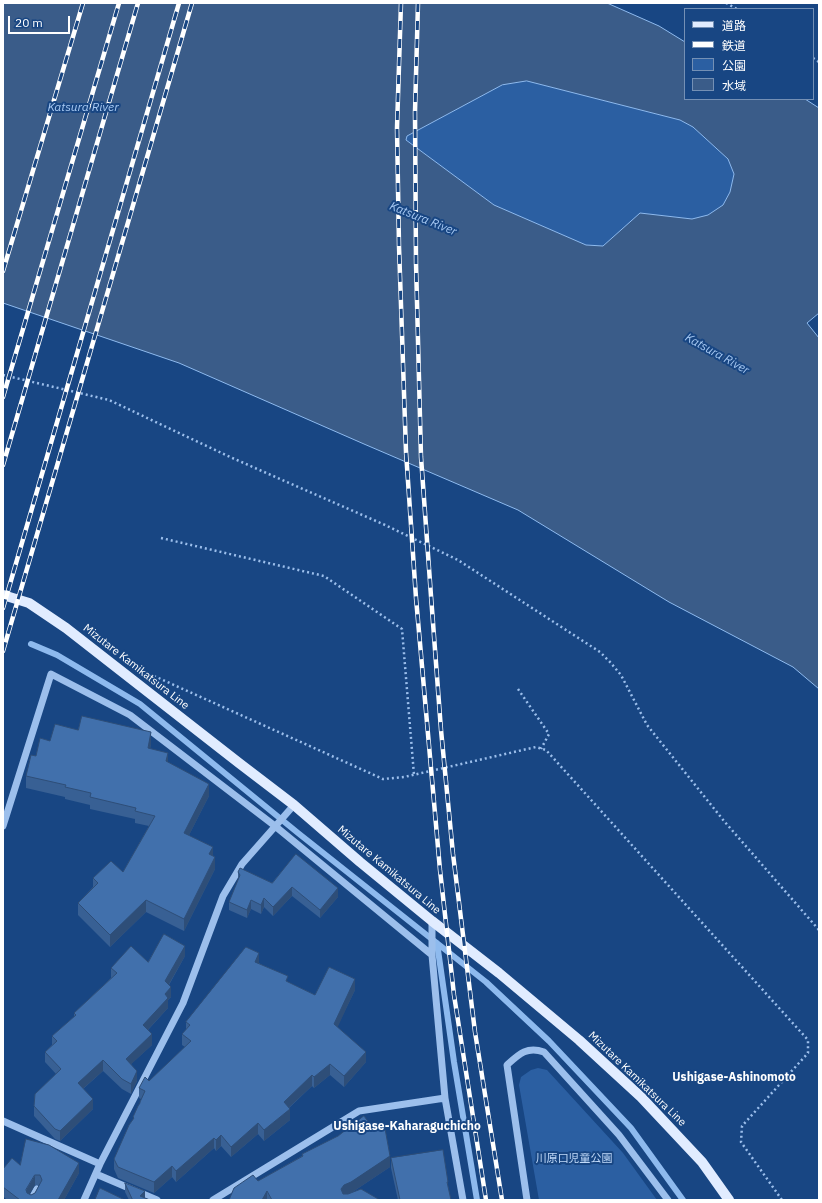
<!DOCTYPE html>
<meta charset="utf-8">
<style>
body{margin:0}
#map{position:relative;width:822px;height:1203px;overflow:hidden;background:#184683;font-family:"IBM Plex Sans","Noto Sans JP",sans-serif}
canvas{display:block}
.frame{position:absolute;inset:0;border:4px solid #fff;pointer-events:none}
.legend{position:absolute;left:684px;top:8px;width:130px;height:92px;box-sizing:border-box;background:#184683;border:1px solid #7490b5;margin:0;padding:5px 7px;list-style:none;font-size:12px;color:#fff}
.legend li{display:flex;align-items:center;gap:8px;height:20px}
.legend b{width:20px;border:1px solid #7490b5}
.scale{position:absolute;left:8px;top:16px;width:62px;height:18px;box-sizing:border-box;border:2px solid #fff;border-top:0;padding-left:5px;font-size:12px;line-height:14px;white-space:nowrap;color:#fff;-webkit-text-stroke:3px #184683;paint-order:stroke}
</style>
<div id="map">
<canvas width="822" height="1203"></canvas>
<div class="frame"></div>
<ul class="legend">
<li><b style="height:5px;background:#e1ecff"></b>道路</li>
<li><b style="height:5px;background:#fff"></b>鉄道</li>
<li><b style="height:11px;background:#2b5fa2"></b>公園</li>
<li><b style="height:11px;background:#3a5c89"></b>水域</li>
</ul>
<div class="scale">20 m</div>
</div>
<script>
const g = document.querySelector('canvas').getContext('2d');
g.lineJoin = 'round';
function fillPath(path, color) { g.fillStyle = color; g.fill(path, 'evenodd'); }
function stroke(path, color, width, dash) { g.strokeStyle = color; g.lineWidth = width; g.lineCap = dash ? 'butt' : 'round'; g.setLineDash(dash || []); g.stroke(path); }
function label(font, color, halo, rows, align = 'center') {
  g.font = font + ' "IBM Plex Sans","Noto Sans JP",sans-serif'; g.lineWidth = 4; g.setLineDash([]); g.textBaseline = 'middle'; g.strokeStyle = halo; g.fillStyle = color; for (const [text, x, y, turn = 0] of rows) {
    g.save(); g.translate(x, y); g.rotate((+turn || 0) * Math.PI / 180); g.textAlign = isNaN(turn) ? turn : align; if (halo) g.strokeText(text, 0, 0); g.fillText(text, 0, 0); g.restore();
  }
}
fillPath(new Path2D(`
 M527,81L680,120L693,127L728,159L734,174L730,192L723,205L709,215L692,219L640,213L603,246L586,245L494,205L406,140L407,136L502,85Z
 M538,1068L547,1070L623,1153L657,1200H539L519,1085L521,1077L531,1070Z`), '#2b5fa2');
const water = new Path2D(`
 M3,3H607L659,26L685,42V99H805L819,108V313L807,323L819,338V689L793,667L669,602L518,510L364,444L179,363L3,303ZM527,81L680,120L693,127L728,159L734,174L730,192L723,205L708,215L692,219L640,213L603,246L586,245L494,205L406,140L407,136L502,85Z`);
fillPath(water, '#3a5c89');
stroke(water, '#8ebaee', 1);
stroke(new Path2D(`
 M31,644L57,655L140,704L298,833L486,982L549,1041L631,1128L683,1200
 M437,943L454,1062L477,1200`), '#8ebaee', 6);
stroke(new Path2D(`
 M726,3L737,9
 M813,58L819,62
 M3,375L109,400L230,457L385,525L458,560L600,652L610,662L621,675L647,725L724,821L819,930
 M161,538L324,576L402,629L414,775
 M154,676L383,779L404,777L536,747L546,750L808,1040V1053L742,1126L741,1142L782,1200
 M518,689L549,734L541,749`), '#9cbfec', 2.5, [2, 3]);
stroke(new Path2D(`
 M3,826L51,674L130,715L275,826L432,955
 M432,921V955L445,1098L463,1200
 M3,1121L100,1164
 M96,1174L157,1200
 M31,1200L37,1189
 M84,1200L100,1164L183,1003L223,896L242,864L294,805
 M213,1200L359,1111L445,1098
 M527,1200L507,1065C519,1054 527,1046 544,1052L619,1135L668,1200`), '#9cbfec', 7);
stroke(new Path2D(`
 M3,595L29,603L66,628L239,763L294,805L360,862L432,921L499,973L579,1040L641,1097L702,1162L729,1200`), '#e1ecff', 10);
const rail = new Path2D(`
 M401,3L397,128L399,246L406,452L416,598L440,870L454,995L486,1200
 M418,3L415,112L416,263L421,457L431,596L441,730L453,854L475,1032L502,1200
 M3,271L83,3
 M3,397L119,3
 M3,465L138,3
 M3,608L179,3
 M3,651L192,3`);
stroke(rail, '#fff', 4.5);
stroke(rail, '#184683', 3, [9]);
fillPath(new Path2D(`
 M78,730L151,744L150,749L209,796L189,835L213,855L215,869L184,931L146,912L110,947L78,915V903L93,887V878L123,872L149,826L135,823V819L90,809V805L65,799V797L26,788V776L36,756L50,741Z
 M238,872L272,883L338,897L320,918L292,896L273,916L264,907L261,914L251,909L247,918L229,910V902L238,881Z
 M185,956L169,985L171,997L168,1000V1008L148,1030L152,1045L131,1064L137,1081L131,1094L122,1089L103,1071L83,1089L93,1109L60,1141L55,1139L34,1116V1106L56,1074L45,1062V1052L52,1045V1036L74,1017V1013L111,978V968Z
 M259,963L288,982L315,995L355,990L337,1027L366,1062L344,1087L330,1075L314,1088L312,1086L289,1108L290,1120L264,1141L258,1134L231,1157L221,1146L216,1151L214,1148L176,1182L172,1177L154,1193L118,1178L114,1169V1159L133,1120V1117L140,1104L141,1099L139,1098V1088L149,1081L185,1047L182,1045V1034L186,1030V1022Z
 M302,1154L390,1167L351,1193L347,1194L380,1200H229L258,1181L302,1156Z
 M391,1158L448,1182V1188L451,1200H398L391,1168Z
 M20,1165L79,1173L64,1200H7L3,1196V1169ZM35,1185H39L35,1193L31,1195L29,1194Z
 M125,1183L145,1198L150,1200H129L125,1192Z`), '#386094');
fillPath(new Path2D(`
 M151,732V744L148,760V748Z
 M168,753V765L166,761Z
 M209,784V796L184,845V833Z
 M213,847V859L209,854Z
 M215,857V869L184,931V919Z
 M292,887V896L273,916V907Z
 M338,888V897L320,918V910Z
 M264,898V907L261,914V905Z
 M146,900V912L110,947V935Z
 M251,900V909L247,918V910Z
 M185,946V956L165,991V981Z
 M259,953V964L255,962Z
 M355,979V990L334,1035V1024Z
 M171,987V997L168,1000V1008L143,1035V1025L165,994Z
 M152,1034V1045L126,1069V1059Z
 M366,1052V1062L344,1087V1076Z
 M103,1060V1071L78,1093V1083Z
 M330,1064V1075L314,1088V1077Z
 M137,1071V1081L131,1094V1084Z
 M312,1075V1086L284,1112V1102Z
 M93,1099V1109L60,1141V1131Z
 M290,1109V1120L264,1141V1130Z
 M258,1123V1134L231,1157V1147Z
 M221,1135V1146L216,1151V1140Z
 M214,1138V1148L176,1182V1171Z
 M390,1156V1167L351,1193L344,1196L341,1189L344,1185Z
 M79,1163V1173L64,1200H58Z
 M172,1166V1177L154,1193V1182Z
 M35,1175V1185L26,1200V1190Z
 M145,1191V1200L140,1196Z
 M267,1191V1200H262Z`), '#2e4e78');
const building = new Path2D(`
 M82,716L151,732L148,748L168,753L166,761L209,784L184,833L213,847L209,854L215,857L184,919L146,900L110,935L78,903L98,883L93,878L111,861L123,872L155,816L135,811L136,808L90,797L91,793L65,787L66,785L26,776L31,755L36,756L40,738L50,741L55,724L78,730Z
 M296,854L338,888L320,910L292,887L273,907L264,898L261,905L251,900L247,910L229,902L240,875L238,872L240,868L272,883Z
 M164,934L185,946L165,981L171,987L165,994L168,998L143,1025L152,1034L126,1059L137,1071L131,1084L122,1079L103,1060L78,1083L93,1099L60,1131L55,1129L34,1106L35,1094L61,1069L45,1052L57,1041L52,1036L76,1015L74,1013L117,973L111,968L131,946L148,962Z
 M246,947L259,953L255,962L288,976L286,981L315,995L329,967L355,979L334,1024L366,1052L344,1076L330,1064L314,1077L312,1075L284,1102L290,1109L264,1130L258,1123L231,1147L221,1135L216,1140L214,1138L176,1171L172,1166L154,1182L118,1167L114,1159L129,1125L134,1118L133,1117L138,1106L140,1103V1102L145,1091L139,1088L145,1077L149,1081L191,1041L182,1034L190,1025L186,1022Z
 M364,1116L375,1131L384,1123L390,1156L351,1182L344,1185L341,1189L343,1194H348L361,1189L380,1200H272L267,1191L262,1200H229L234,1188L253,1175L258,1181L303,1156L302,1154L338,1136Z
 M26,1139L49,1145L79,1163L58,1200H20L3,1187V1169L12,1158L20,1165ZM35,1175H40L42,1180L35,1193L31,1195L27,1193L26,1190Z
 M443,1150L448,1182H447L451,1200H400L391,1158Z
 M125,1183L145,1191L140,1196L150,1200H133Z
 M100,1188L125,1200H95Z`);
fillPath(building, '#4170ac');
stroke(building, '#2e4e78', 1);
label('11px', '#fff', '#184683', [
 ["Mizutare Kamikatsura Line",136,667,38],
 ["Mizutare Kamikatsura Line",389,870,40],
 ["Mizutare Kamikatsura Line",637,1079,44]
]);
label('11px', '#c1daf9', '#184683', [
 ["川原口児童公園",574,1159]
]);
label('italic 12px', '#a7c9f3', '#184683', [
 ["Katsura River",83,108],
 ["Katsura River",423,219,22],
 ["Katsura River",717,354,29]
]);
label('bold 12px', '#fff', '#184683', [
 ["Ushigase-Ashinomoto",734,1078],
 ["Ushigase-Kaharaguchicho",407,1127]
]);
</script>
